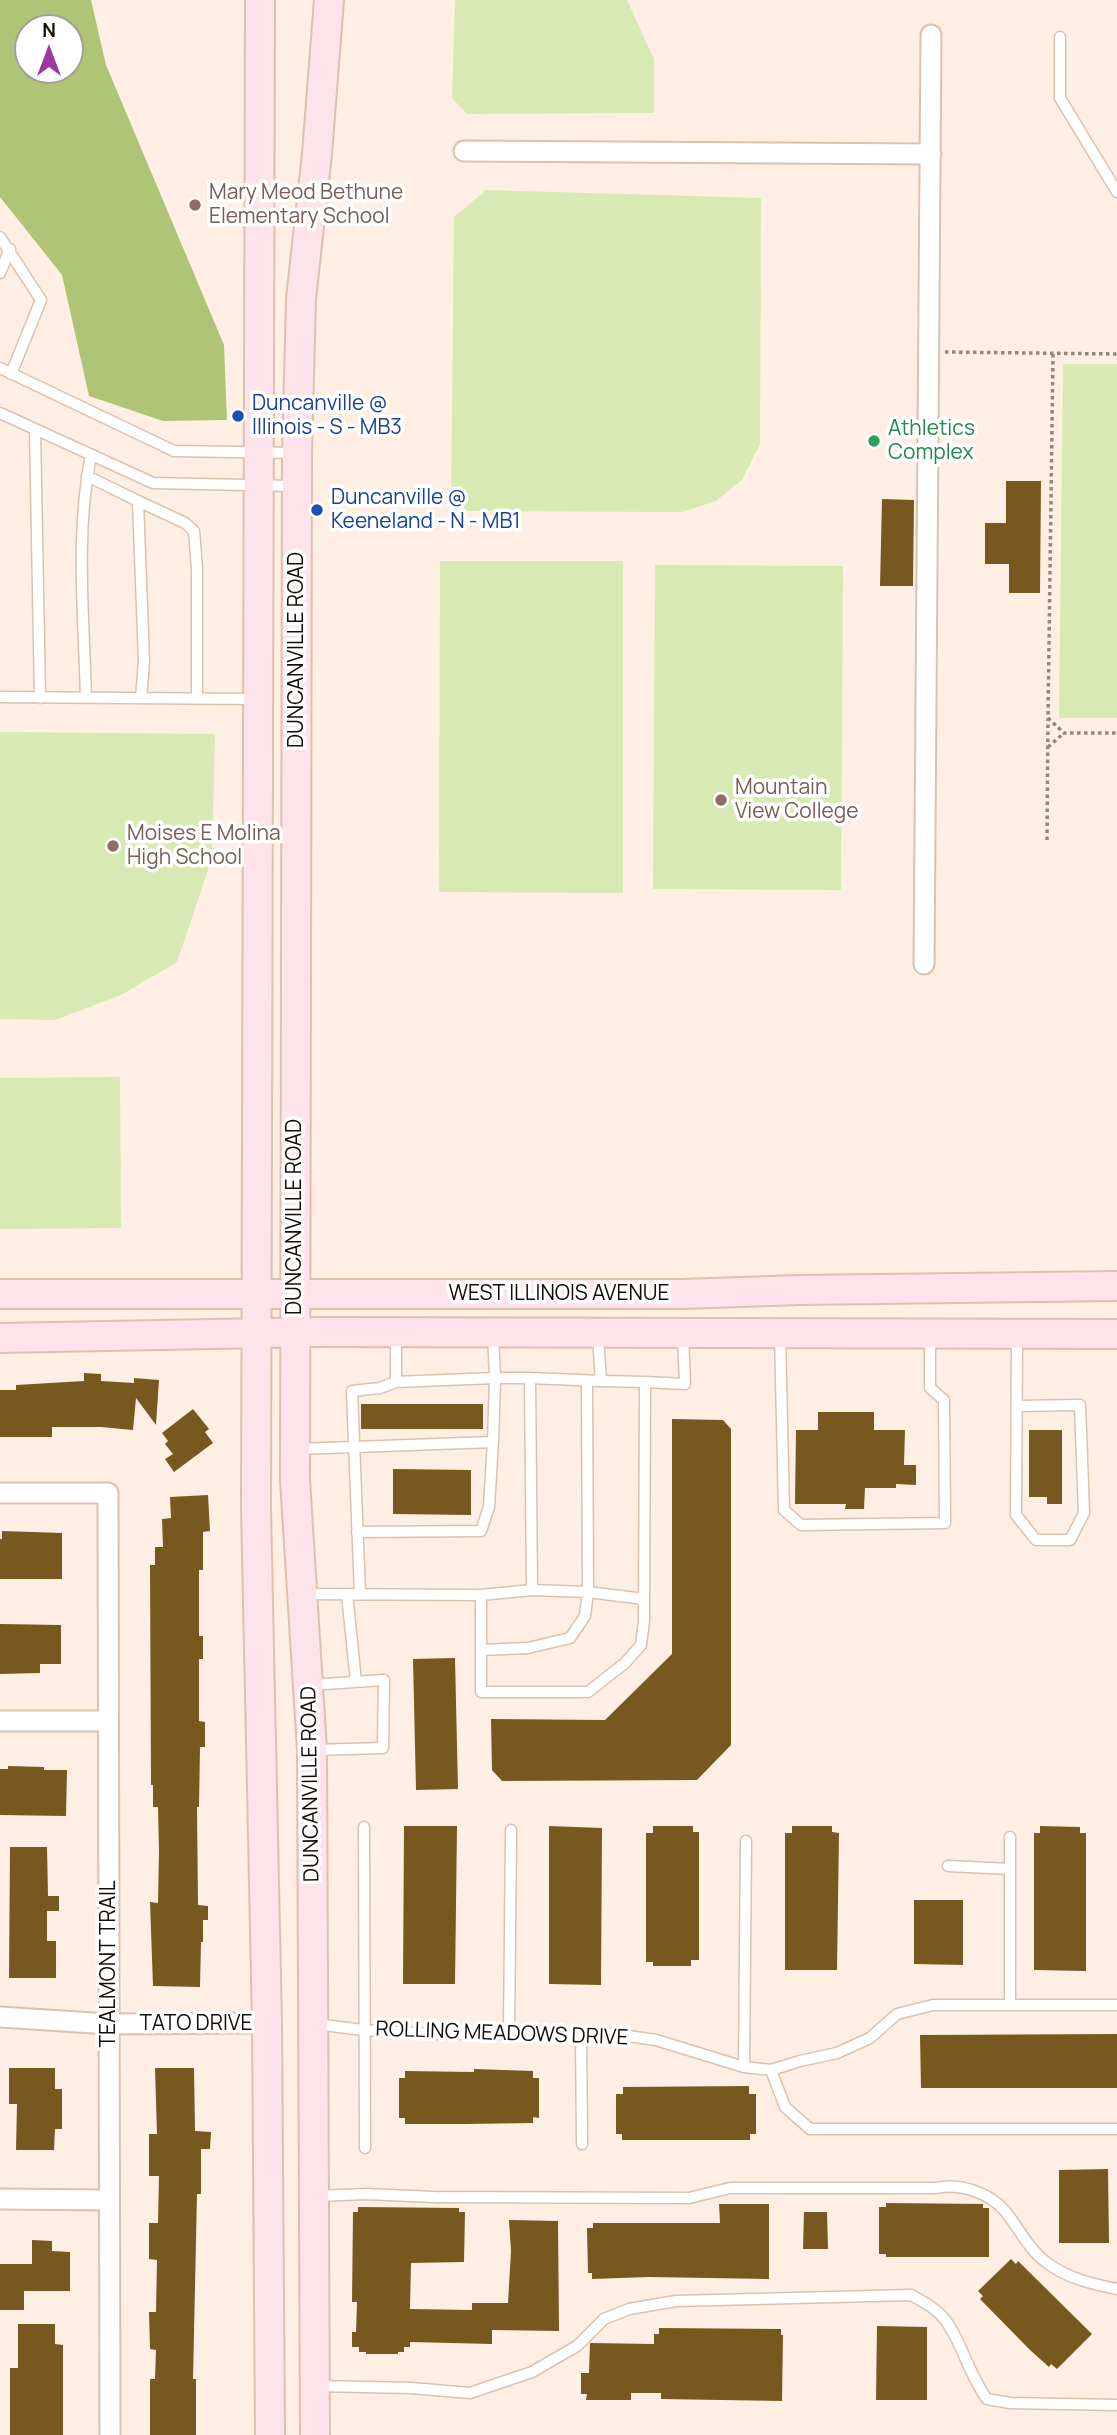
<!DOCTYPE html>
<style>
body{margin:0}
#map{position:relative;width:1117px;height:2435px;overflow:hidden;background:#ffeee3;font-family:Manrope,sans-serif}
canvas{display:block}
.north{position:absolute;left:14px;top:14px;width:70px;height:70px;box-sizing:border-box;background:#fff;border:2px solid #a19e9b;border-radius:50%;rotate:0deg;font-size:19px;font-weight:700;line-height:28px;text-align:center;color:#140c06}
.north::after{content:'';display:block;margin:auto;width:24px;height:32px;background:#9b39a0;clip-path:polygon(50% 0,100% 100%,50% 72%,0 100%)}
</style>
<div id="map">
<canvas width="1117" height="2435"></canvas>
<div class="north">N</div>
</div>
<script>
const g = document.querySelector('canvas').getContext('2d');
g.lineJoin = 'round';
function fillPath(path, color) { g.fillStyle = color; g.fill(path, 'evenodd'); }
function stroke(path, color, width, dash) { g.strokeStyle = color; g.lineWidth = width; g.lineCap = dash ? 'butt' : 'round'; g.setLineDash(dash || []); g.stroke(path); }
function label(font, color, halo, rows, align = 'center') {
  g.font = font + ' Manrope,sans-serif'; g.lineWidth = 7; g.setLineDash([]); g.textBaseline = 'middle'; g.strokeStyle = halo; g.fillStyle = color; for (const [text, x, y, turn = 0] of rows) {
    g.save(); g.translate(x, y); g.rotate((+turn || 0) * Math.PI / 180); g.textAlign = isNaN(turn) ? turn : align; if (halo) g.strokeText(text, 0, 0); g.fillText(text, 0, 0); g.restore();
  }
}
fillPath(new Path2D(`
 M455,0H627L654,59V113L467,114L452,98Z
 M486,190L761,198L760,444L742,480L716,501L682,512L451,511L454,217Z
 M1063,364H1117V718H1059Z
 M440,561H623V893L439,892Z
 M655,565L843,566L841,890L653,889Z
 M0,732L215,734L212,858L177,962L121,995L55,1020L0,1019Z
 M120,1077L121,1228L0,1229V1078Z`), '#d9e9b3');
fillPath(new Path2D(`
 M0,0H91L106,65L224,345L227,420L163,421L89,396L62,275L0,197ZM28,28H70V70H28Z`), '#afc477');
fillPath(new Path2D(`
 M1006,481H1041L1040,593H1009V564H985V523H1006Z
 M882,499L914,500L913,586H880Z
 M84,1373L101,1374V1381L134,1383V1378L159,1380L156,1425L136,1398L133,1430L101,1427H52V1437H0V1390H16V1385L84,1381Z
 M361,1404H483V1429H361Z
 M193,1409L209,1429L205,1432L213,1443L174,1472L165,1459L173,1454L165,1444L168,1441L162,1433Z
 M818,1412H874V1430H905L904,1465H916V1485L896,1484V1488H865L864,1509H845L846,1504H795L796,1430H818Z
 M672,1419L723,1420L731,1429V1745L697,1780L502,1781L492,1770L491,1719L605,1720L672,1654Z
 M1029,1430H1062V1504H1047V1497H1029Z
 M393,1469L471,1470V1515L393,1514Z
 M208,1495L210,1531L203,1532V1570H199V1636H203V1659H199V1721L205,1722V1747H200L199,1807H197L198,1905L208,1906V1920H203V1942H201L200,1987L153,1986L150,1902L158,1903L159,1851L158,1807H153V1785H151L150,1565H155V1547H163L162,1519L171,1518L170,1497Z
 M2,1531L62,1533V1579H0V1539H2Z
 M0,1624L61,1625V1664H40V1673L0,1674Z
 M455,1658L458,1789L416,1790L413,1659Z
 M8,1766L44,1767V1770H67L66,1816L0,1815V1769H8Z
 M404,1826H457L455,1984H403Z
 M549,1826L602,1828L601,1985L549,1984Z
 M653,1826H693V1832H699V1960H691V1966H653V1962H646V1833H653Z
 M792,1826H832V1832L839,1833L837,1970H785V1833H792Z
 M1040,1826L1080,1827V1833H1086V1971L1034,1970V1833H1040Z
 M10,1847H47L48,1896H59V1911H47V1941H56V1978H9Z
 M914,1900H963V1965L914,1964Z
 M1117,2034V2088H921L920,2035Z
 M9,2068H55V2089H62V2129H55L54,2150H16L17,2104H9Z
 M155,2068H194L195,2131L211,2132L210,2149H201V2194H197L193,2379H196V2435H150V2379H155L156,2350L150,2349L149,2312H156L157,2260L149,2259V2223H158L159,2176H149V2134H157Z
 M474,2069L533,2071V2078H539V2118L533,2117V2123L465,2124H405V2118H399V2078H405V2071L474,2072Z
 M749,2086V2094H756V2134H750V2140H622V2134H616V2094H623V2087Z
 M1108,2169L1109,2243H1059V2170Z
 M886,2203L983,2204V2208H989V2257H886V2254H879V2207H886Z
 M719,2204H769V2279L649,2277L592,2279V2273H588L587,2228H593V2223H720Z
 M358,2207L459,2208V2212H465L464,2262L411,2263L410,2309L472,2310V2303H508L511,2251L509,2220L558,2221L559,2331L492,2330V2344L410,2342V2347H404V2352H398V2354H366V2352H359V2347H352V2332H356L357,2302H352L353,2212H358Z
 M804,2212H827L828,2249H803Z
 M32,2240L52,2241V2251L70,2252V2291H24V2310H0V2264H32Z
 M1011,2259L1016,2264L1018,2261L1092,2334L1057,2369L1051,2364L1049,2367L1030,2350L980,2299L983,2296L978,2291Z
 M18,2324H55V2344L63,2345V2435H10V2368H18Z
 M877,2326L927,2327V2400H876Z
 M659,2328L781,2329V2335H783L782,2401L661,2399V2393H631V2400H586L587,2394H581V2373H589L590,2343L654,2344V2334H659Z`), '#77581f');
const lane = new Path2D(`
 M1060,37V98L1117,192
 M0,237L41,300L11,374
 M0,273L10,249
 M0,368L174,451L296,453
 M0,413L153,483L293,486
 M35,429L40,698
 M87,476L138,501L144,662L141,698
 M138,501L185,523L194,531L197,569V699
 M0,697L255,699
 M86,698C84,617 75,534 91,455
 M780,1334L784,1510L801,1525L945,1523L944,1400L930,1388V1335
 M598,1337L601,1381L530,1378L532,1590L481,1595V1692H588L625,1663L641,1645L644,1621L645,1382L685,1384L683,1334
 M601,1381L645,1382
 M396,1382L495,1378L493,1334
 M1017,1406L1080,1405L1084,1513L1070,1540H1036L1016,1515L1017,1338
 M299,1449L493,1442L495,1378H530
 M357,1532L481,1531L489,1507L493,1442
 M531,1590L588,1592L644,1599
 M306,1594L481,1595
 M347,1594L356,1682
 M360,1594L352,1391L380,1388L396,1382V1333
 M481,1650L528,1648L570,1638L585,1616L588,1592L587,1381
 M310,1685L384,1680L383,1748L313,1750
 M364,1827L365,2148
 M948,1866L1010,1869
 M1010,2005V1837
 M316,2024L363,2030L431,2034H614L656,2040L744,2067L771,2070L800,2061L837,2053L870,2038L897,2014L933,2005H1117
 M509,2034L511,1830
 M581,2034L582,2144
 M744,2067L746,1841
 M771,2070L785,2107L810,2129H1117
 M317,2196L366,2194L434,2197L689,2198L730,2188H936C959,2183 989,2192 1005,2211C1019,2228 1028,2249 1046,2262C1066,2278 1092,2284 1117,2289
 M317,2386L411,2388L470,2393L532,2372L577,2346L604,2319L629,2309L676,2301L911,2295C924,2302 937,2309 946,2321C963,2345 969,2375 987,2399L1010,2403L1117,2405`);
const street = new Path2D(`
 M464,151L931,154
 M924,964L931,35
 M0,1493H108L110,2435
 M0,1721H108
 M0,2017L109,2024L267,2023
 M0,2199L109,2200`);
const secondary = new Path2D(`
 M260,0L256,1508L267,2023L270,2435
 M0,1294H682L800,1290L1117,1286
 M0,1338L318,1332L1117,1334
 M315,2435L312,1750L295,1480L297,453L301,299L317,154L329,0`);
stroke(lane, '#dcc1af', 13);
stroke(street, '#dcc1af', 23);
stroke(secondary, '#dcc1af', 32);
stroke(new Path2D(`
 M945,352L1117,354
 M1053,354L1048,718L1064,733H1117
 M1048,747L1064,733
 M1047,840L1048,718`), '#93867d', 3.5, [3.5, 3.5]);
stroke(lane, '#fff', 10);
stroke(street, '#fff', 19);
stroke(secondary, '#ffe3ea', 28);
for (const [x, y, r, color] of [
 [195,205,7,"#8d6e63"],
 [238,416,7,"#1a4fb4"],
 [874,441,7,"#2e9e5b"],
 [317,510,7,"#1a4fb4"],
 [721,800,7,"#8d6e63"],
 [113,846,7,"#8d6e63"]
]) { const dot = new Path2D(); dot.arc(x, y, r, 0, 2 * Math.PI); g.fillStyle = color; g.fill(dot); stroke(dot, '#fff', 2.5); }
label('21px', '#785e54', '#fff', [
 ["Mary Meod Bethune",209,193],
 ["Elementary School",209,217],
 ["Mountain",735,788],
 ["View College",735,812],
 ["Moises E Molina",127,834],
 ["High School",127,858]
], 'left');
label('21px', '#164399', '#fff', [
 ["Duncanville @",252,404],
 ["Illinois - S - MB3",252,428],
 ["Duncanville @",331,498],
 ["Keeneland - N - MB1",331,522]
], 'left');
label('21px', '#27864d', '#fff', [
 ["Athletics",888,429],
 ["Complex",888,453]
], 'left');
label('21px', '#140c06', '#fff', [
 ["DUNCANVILLE ROAD",297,650,-90],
 ["DUNCANVILLE ROAD",295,1217,-90],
 ["WEST ILLINOIS AVENUE",559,1294],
 ["DUNCANVILLE ROAD",311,1784,-91],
 ["TEALMONT TRAIL",109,1964,-90],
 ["TATO DRIVE",196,2024],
 ["ROLLING MEADOWS DRIVE",502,2034,2]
]);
</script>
